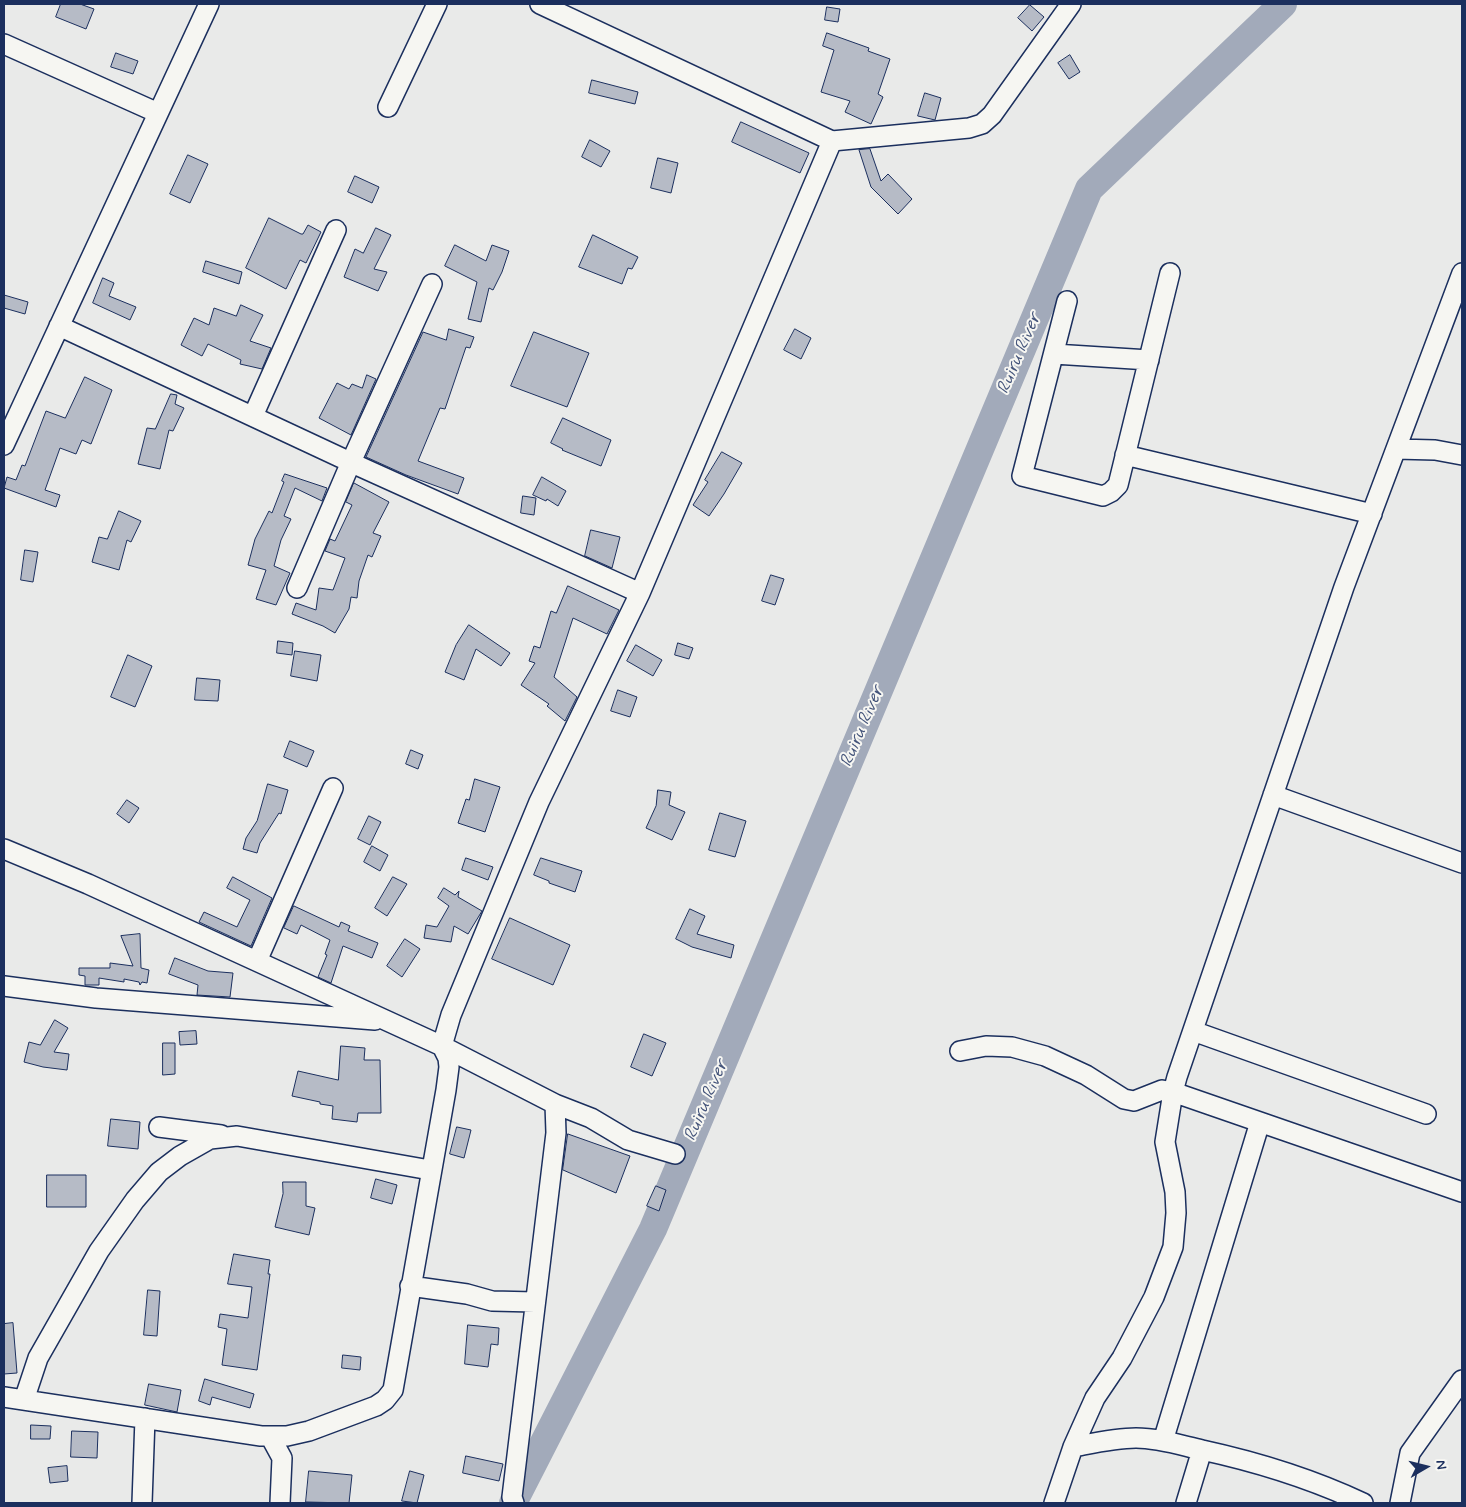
<!DOCTYPE html>
<style>
body{margin:0}
#map{position:relative;width:1466px;height:1507px;overflow:hidden;background:#e9eae9;font-family:Mynerve,sans-serif}
canvas{display:block}
.frame{position:absolute;inset:0;border:5px solid #1b2f5e;pointer-events:none}
.north{position:absolute;left:1401px;top:1442px;width:50px;height:50px;-webkit-text-stroke:4px #f6f6f2;paint-order:stroke;rotate:82deg;font-size:14px;font-weight:700;line-height:20px;text-align:center;color:#1b2f5e}
.north::after{content:'';display:block;margin:auto;width:18px;height:22px;background:#1b2f5e;clip-path:polygon(50% 0,100% 100%,50% 72%,0 100%)}
</style>
<div id="map">
<canvas width="1466" height="1507"></canvas>
<div class="frame"></div>
<div class="north">N</div>
</div>
<script>
const g = document.querySelector('canvas').getContext('2d');
g.lineJoin = 'round';
function stroke(path, color, width, dash) { g.strokeStyle = color; g.lineWidth = width; g.lineCap = dash ? 'butt' : 'round'; g.setLineDash(dash || []); g.stroke(path); }
function fillPath(path, color) { g.fillStyle = color; g.fill(path, 'evenodd'); }
function label(font, color, halo, rows, align = 'center') {
  g.font = font + ' Mynerve,sans-serif'; g.lineWidth = 4; g.setLineDash([]); g.textBaseline = 'middle'; g.strokeStyle = halo; g.fillStyle = color; for (const [text, x, y, turn = 0] of rows) {
    g.save(); g.translate(x, y); g.rotate((+turn || 0) * Math.PI / 180); g.textAlign = isNaN(turn) ? turn : align; if (halo) g.strokeText(text, 0, 0); g.fillText(text, 0, 0); g.restore();
  }
}
stroke(new Path2D(`
 M513,1503L653,1229L1089,189L1283,4`), '#a2aaba', 28);
const building = new Path2D(`
 M61,4H80L94,9L86,29L56,17Z
 M1030,5L1044,17L1032,31L1018,18Z
 M827,7L840,9L838,22L825,20Z
 M827,33L869,48L868,51L890,59L878,94L883,97L871,124L845,112L850,101L821,92L834,50L823,46Z
 M116,53L138,61L133,74L111,67Z
 M1070,55L1080,72L1069,79L1058,63Z
 M592,80L638,92L635,104L589,93Z
 M925,93L941,98L935,120L918,116Z
 M741,122L809,153L800,173L732,142Z
 M590,140L610,151L601,167L582,157Z
 M870,149L881,181L888,174L912,199L898,214L871,187L859,150Z
 M188,155L208,164L190,203L170,194Z
 M658,158L678,163L671,193L651,188Z
 M355,176L379,187L372,203L348,192Z
 M269,218L301,234H303L308,225L321,232L306,263L300,260L286,289L246,268Z
 M376,228L391,235L374,269L387,272L378,291L344,277L355,249L363,253Z
 M593,235L638,257L632,269L628,268L622,284L579,267Z
 M455,245L486,261L492,245L509,251L502,272L493,290L489,288L481,322L468,319L477,282L445,266Z
 M206,261L242,272L239,284L203,272Z
 M103,278L114,283L109,296L136,307L130,320L93,303Z
 M4,295L28,302L25,314L4,308Z
 M241,305L263,315L250,341L271,348L262,369L240,364L241,360L208,344L202,356L181,345L194,318L209,325L214,308L236,316Z
 M449,329L474,337L470,348L466,347L445,409L440,408L418,461L464,478L458,494L406,475L366,457L423,332L446,340Z
 M795,329L811,338L801,359L784,350Z
 M534,332L589,353L567,407L511,386Z
 M367,375L376,379L351,435L319,418L337,383L349,389L352,384L362,388Z
 M85,377L112,390L91,444L82,440L76,454L60,448L45,490L60,495L56,507L4,488L7,477L16,480L22,465L25,466L46,411L65,418Z
 M171,394L177,395L175,404L184,408L173,431L169,430L160,469L138,464L147,428L155,429Z
 M563,418L611,440L601,466L562,450L563,449L551,443Z
 M722,452L742,463L724,494L709,516L693,505L708,482L705,480Z
 M285,474L327,488L322,501L295,488L284,516L291,519L281,540L274,566L290,573L276,605L256,599L266,570L248,565L255,539L269,511L272,513L284,482L282,481Z
 M542,477L566,491L558,506L547,499L546,501L533,495Z
 M354,483L389,502L373,533L381,536L372,557L368,555L359,581L357,598L351,597L349,609L335,633L323,626L292,614L296,603L316,610L319,588L333,590L345,558L325,551L330,539L335,541L352,505L346,502Z
 M523,496L536,498L534,515L521,513Z
 M119,511L141,521L131,542L127,540L119,570L92,562L99,537L107,539Z
 M591,530L620,537L612,568L585,556Z
 M25,550L38,552L33,582L21,580Z
 M771,575L784,579L775,605L762,601Z
 M568,586L619,610L607,634L573,618L554,677L577,697L565,721L547,706L549,704L521,685L535,663L529,661L534,646L540,648L551,611L556,613Z
 M469,625L510,653L501,666L476,649L464,680L445,672L456,645Z
 M278,641L293,643L292,655L277,653Z
 M678,643L693,648L689,659L675,655Z
 M636,645L662,660L653,676L627,661Z
 M295,651L321,655L317,681L291,676Z
 M128,655L152,666L135,707L111,697Z
 M197,678L220,680L218,701L195,700Z
 M618,690L637,697L630,717L611,711Z
 M290,741L314,751L307,767L284,757Z
 M411,750L423,755L418,769L406,764Z
 M475,779L500,787L485,832L458,823L466,799L469,800Z
 M268,784L288,790L281,814L279,813L260,843L257,853L243,849L246,838L257,821Z
 M658,790L671,792L669,805L685,812L672,840L646,828L656,806Z
 M127,800L139,808L129,823L117,814Z
 M720,813L746,821L735,857L709,850Z
 M369,816L381,822L370,845L358,839Z
 M372,846L388,855L380,871L364,862Z
 M466,858L493,867L488,880L462,870Z
 M541,858L582,871L575,892L549,883V881L534,875Z
 M233,877L272,898L251,946L199,922L204,912L237,927L250,900L227,888Z
 M393,877L407,884L387,916L375,908Z
 M444,888L455,895L459,891L458,897L482,911L468,934L454,926L451,942L424,938L426,925L437,927L449,906L438,898Z
 M294,906L339,927L341,922L350,926L348,931L378,943L372,958L343,946L331,983L318,977L327,955L325,954L330,940L301,925L297,934L284,928Z
 M690,909L705,916L697,934L734,945L731,958L692,947L676,939Z
 M510,918L570,945L553,985L492,959Z
 M140,934L141,968L149,970L147,983L142,982L140,985L139,982L124,979V982L99,978V985H85V976L79,975V968H110V963L133,966L121,936Z
 M405,939L420,949L402,977L387,966Z
 M175,958L208,971L233,973L230,997L197,995L198,985L169,974Z
 M55,1020L68,1028L54,1052L69,1054L67,1070L43,1067L24,1062L29,1042L40,1045Z
 M196,1031L197,1044L180,1045L179,1032Z
 M644,1034L666,1043L652,1076L631,1067Z
 M163,1043H175V1074L163,1075Z
 M341,1046L365,1048L364,1060H380L381,1113H358L357,1122L332,1119L333,1106L320,1104V1102L292,1096L298,1071L338,1080Z
 M111,1119L140,1122L138,1149L108,1146Z
 M457,1127L471,1130L464,1158L450,1154Z
 M568,1134L630,1156L616,1193L563,1170Z
 M47,1175H86V1207H47Z
 M376,1179L397,1185L392,1204L371,1198Z
 M283,1182H306V1206L315,1208L309,1235L275,1227L283,1194Z
 M656,1186L666,1190L659,1211L647,1206Z
 M234,1254L270,1260L268,1274H270L257,1370L222,1365L227,1329L218,1327L220,1314L248,1318L252,1287L228,1284Z
 M148,1290L160,1291L157,1336L144,1335Z
 M13,1323L17,1373L4,1374V1324Z
 M468,1325L499,1328L498,1345L491,1344L488,1367L465,1364Z
 M343,1355L361,1357L360,1370L342,1368Z
 M205,1379L254,1394L250,1408L212,1397L210,1405L199,1401Z
 M149,1384L181,1390L177,1412L145,1405Z
 M31,1425L51,1426L50,1439H31Z
 M72,1431L98,1432L97,1458L71,1457Z
 M466,1456L503,1464L499,1481L463,1473Z
 M67,1466L68,1481L50,1483L48,1468Z
 M309,1471L352,1475L349,1503L306,1502Z
 M410,1471L424,1475L417,1503L402,1501Z`);
fillPath(building, '#b6bbc6');
stroke(building, '#1b2f5e', 1);
const minor = new Path2D(`
 M540,4L832,141L969,128L982,124L992,115L1071,4
 M4,44L158,113
 M388,107L437,4
 M1462,273L1344,587L1177,1077L1173,1092L1462,1192
 M1067,301L1022,476L1103,496L1111,492L1118,485L1170,273
 M59,326L363,468L640,593
 M1054,354L1149,360
 M253,416L336,230
 M4,445L209,4
 M1396,449L1435,450L1462,455
 M1125,455L1372,514
 M297,588L351,462L432,284
 M1273,795L1462,863
 M4,849L88,884L442,1046L555,1104L556,1133L512,1497L514,1503
 M257,961L333,788
 M4,986L96,998L375,1020
 M1193,1031L1426,1114
 M960,1051L986,1046L1012,1047L1045,1056L1086,1075L1124,1099L1134,1101L1162,1090L1173,1092L1165,1142L1175,1192L1176,1213L1173,1247L1154,1297L1122,1358L1095,1398L1073,1447L1054,1503
 M555,1104L591,1118L628,1140L675,1154
 M159,1127L221,1135
 M410,1286L467,1294L492,1301L535,1302
 M4,1397L261,1436H287L309,1431L376,1406L385,1400L393,1390L446,1090L449,1067L448,1058L442,1046L451,1015L539,802L640,593L832,141
 M24,1400L38,1358L99,1251L135,1200L159,1172L180,1156L210,1139L237,1136L430,1170
 M270,1436L282,1458L280,1503
 M1163,1441L1260,1122
 M1073,1447C1094,1443 1115,1438 1136,1438C1158,1438 1180,1445 1202,1450
 M142,1503L145,1418
 M1186,1503L1202,1450C1257,1462 1312,1479 1363,1503
 M1400,1503L1410,1453L1462,1380`);
stroke(minor, '#1b2f5e', 22);
stroke(minor, '#f6f6f2', 19);
label('italic 18px', '#44547a', '#f6f6f2', [
 ["Ruiru River",1020,354,-67],
 ["Ruiru River",863,727,-67],
 ["Ruiru River",707,1101,-67]
]);
</script>
